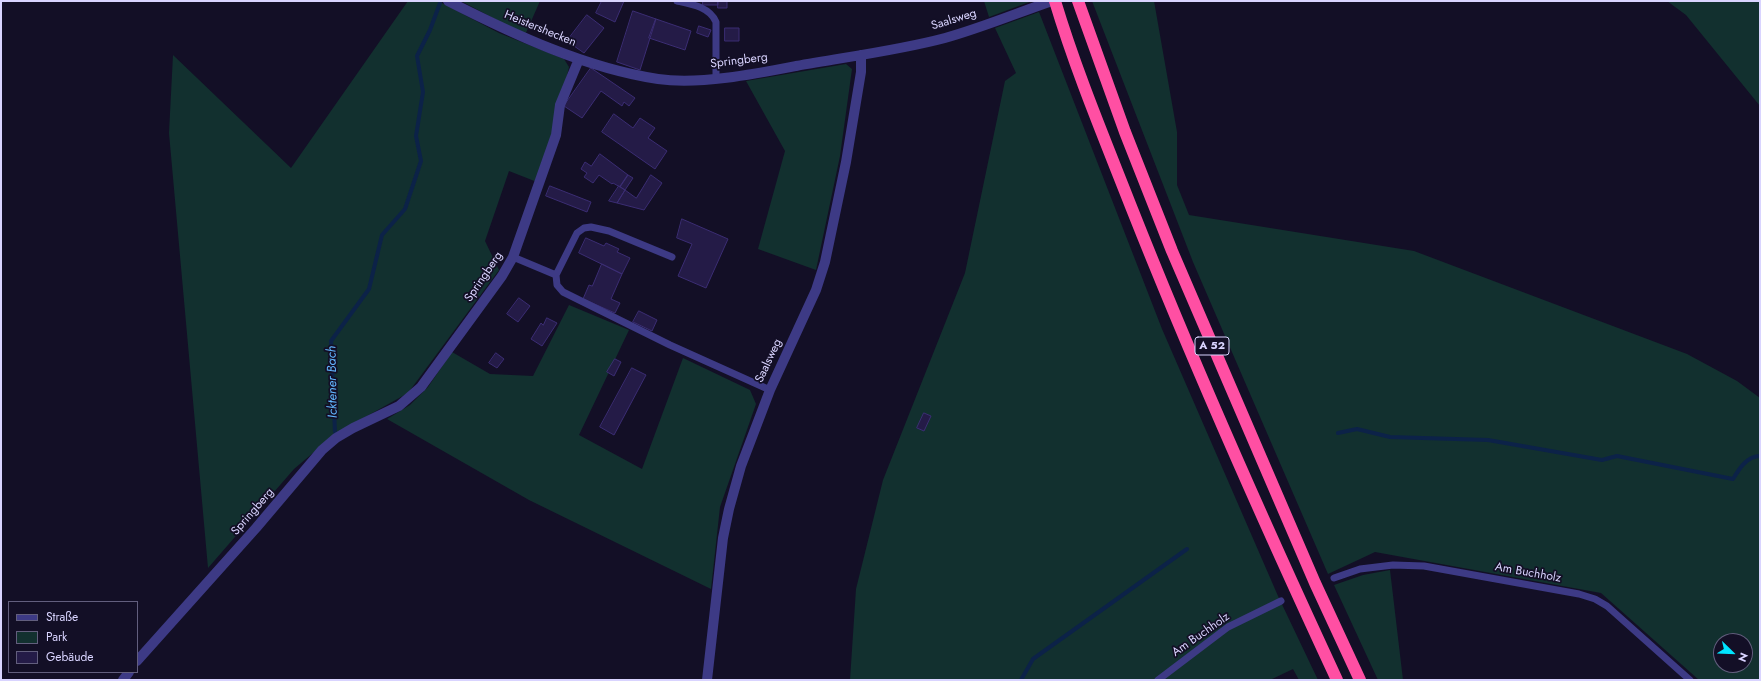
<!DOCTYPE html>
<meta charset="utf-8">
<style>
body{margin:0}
#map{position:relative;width:1761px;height:681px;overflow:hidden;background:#130f26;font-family:Jost,sans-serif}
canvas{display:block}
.frame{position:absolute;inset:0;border:2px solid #d9d4ff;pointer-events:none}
.legend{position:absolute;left:8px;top:601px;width:130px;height:72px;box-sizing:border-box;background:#130f26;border:1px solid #625e7d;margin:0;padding:5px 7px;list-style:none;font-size:12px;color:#d9d4ff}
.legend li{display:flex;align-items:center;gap:8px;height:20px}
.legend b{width:20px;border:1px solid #625e7d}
.north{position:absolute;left:1713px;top:633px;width:40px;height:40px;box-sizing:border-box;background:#130f26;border:1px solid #625e7d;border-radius:50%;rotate:113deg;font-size:11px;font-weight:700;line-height:16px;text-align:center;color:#d9d4ff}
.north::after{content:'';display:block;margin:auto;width:14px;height:18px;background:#00e5ff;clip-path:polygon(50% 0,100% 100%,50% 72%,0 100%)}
</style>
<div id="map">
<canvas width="1761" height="681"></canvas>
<div class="frame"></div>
<ul class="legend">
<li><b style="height:5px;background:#3d3a85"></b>Straße</li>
<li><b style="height:11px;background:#12302f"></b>Park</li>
<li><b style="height:11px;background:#241b47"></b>Gebäude</li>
</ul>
<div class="north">N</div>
</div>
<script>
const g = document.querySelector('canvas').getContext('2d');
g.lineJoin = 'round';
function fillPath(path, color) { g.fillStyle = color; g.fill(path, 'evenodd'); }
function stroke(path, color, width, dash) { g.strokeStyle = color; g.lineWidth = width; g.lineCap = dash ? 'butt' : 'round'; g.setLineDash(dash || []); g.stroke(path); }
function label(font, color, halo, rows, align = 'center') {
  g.font = font + ' Jost,sans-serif'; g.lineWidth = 3.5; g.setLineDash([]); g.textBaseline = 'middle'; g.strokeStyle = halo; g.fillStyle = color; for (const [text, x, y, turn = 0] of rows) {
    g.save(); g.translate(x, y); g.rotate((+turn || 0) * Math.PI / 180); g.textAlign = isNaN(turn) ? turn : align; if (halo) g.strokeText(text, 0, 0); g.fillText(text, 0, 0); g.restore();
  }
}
fillPath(new Path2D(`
 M408,1H438L499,33L564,59L569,67L555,127L537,182L509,171L485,241L499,270L408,393L351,425L320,447L294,469L208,568L169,133L173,55L291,168Z
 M461,1H540L525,35Z
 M984,1H1032L989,17Z
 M1092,1H1154L1177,132V185L1189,215L1414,251L1687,354L1737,381L1760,398V680H1699L1601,593L1375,552L1328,574L1193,262ZM1721,641H1745V665H1721Z
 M1667,1H1760V106L1686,15Z
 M1039,12L1162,329L1278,596L1318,680H1299L1293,669L1270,680H850L856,589L883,480L965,273L1005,81L1016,73L995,28Z
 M846,64L852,69L840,156L816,270L758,249L785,151L746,81Z
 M569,305L629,330L579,435L642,469L683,358L750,390L756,404L720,507L711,589L529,500L387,419L410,405L428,387L452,352L490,374L533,376Z
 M1390,570L1403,680H1378L1334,585L1363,575Z`), '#12302f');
stroke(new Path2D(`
 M335,432L331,341L369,289L382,235L405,209L421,161L416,136L423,92L417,56L430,30L440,3
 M1338,433L1357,429L1390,437L1488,440L1602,460L1617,456L1733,479C1739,469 1747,456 1760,456
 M1021,680L1033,659L1187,549`), '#0c2248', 4);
const building = new Path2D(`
 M602,1H624L615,22L596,13Z
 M703,1H718V5H703Z
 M718,1H727V8H718Z
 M633,11L656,19L640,70L617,62Z
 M587,15L604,28L584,53L567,41Z
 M656,19L691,31L685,50L649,38Z
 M699,26L711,30L708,37L697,33Z
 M725,28H739V41H725Z
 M591,68L635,98L629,106L624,102L622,106L601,91L582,118L564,106Z
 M614,114L633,128L640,118L655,128L648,138L667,151L655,169L602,132Z
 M600,154L628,175L620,187L613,183L612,184L599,175L593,183L584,177L587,173L581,169L585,162L591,166Z
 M628,175L633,178L625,190L620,187Z
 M651,175L662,183L644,210L617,203L625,190L636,198Z
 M550,186L591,202L587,212L546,196Z
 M619,186L625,190L617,203L609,201Z
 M682,219L728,239L706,288L678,276L692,244L677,238Z
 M586,238L604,246L606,243L619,249L617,252L630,258L622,274L579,253Z
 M602,264L622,274L611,299L620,303L615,313L583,299L589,285L592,286Z
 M519,298L530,306L518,322L507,314Z
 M639,311L657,320L652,331L633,322Z
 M547,318L557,323L542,346L531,339L541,323L543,325Z
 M496,353L504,359L497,368L489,363Z
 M615,359L621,362L614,376L607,372Z
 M632,368L646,375L614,435L600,427Z
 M924,413L931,416L924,431L917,428Z`);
fillPath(building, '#241b47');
stroke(building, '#3b2d73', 1);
stroke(new Path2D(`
 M677,1C691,4 710,7 716,22V78
 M513,257L556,275L557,285L563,292L670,345L770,390
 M556,275L577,233L584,228L591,227L609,231L672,257
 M1334,578L1360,569L1393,565L1424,566L1579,594L1595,599L1607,606L1690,680
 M1158,680L1228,627L1281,601`), '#3d3a85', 7);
stroke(new Path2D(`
 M448,1C513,34 585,68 658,79C699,85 755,74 796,66C845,57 896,51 945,38C981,28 1017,13 1052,1
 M137,661L256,528L322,450L336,438L353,428L399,406L421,387L502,276L513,257L556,135L560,105L579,59
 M123,680L129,672
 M707,680L723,538L729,509L741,466L770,390L816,290L825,262L846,162L861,72V55`), '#3d3a85', 10);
stroke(new Path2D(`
 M1055,1C1076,71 1105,140 1132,209C1195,368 1265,525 1337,680
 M1078,1L1125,132L1172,251L1315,583L1360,680`), '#ff4fa3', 12);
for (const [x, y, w] of [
 [1212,346,34]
]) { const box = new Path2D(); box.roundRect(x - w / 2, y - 9, w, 18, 3); g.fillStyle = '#130f26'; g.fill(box); stroke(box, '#d9d4ff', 1); }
label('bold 11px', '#d9d4ff', null, [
 ["A 52",1212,346]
]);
label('12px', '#d9d4ff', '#130f26', [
 ["Saalsweg",954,20,-17],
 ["Heistershecken",540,29,22],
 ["Springberg",739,61,-7],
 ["Springberg",484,277,-56],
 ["Saalsweg",769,361,-65],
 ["Springberg",253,512,-49],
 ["Am Buchholz",1528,573,10],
 ["Am Buchholz",1201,635,-35]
]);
label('italic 13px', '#62b6ff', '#130f26', [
 ["Icktener Bach",333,382,-91]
]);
</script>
